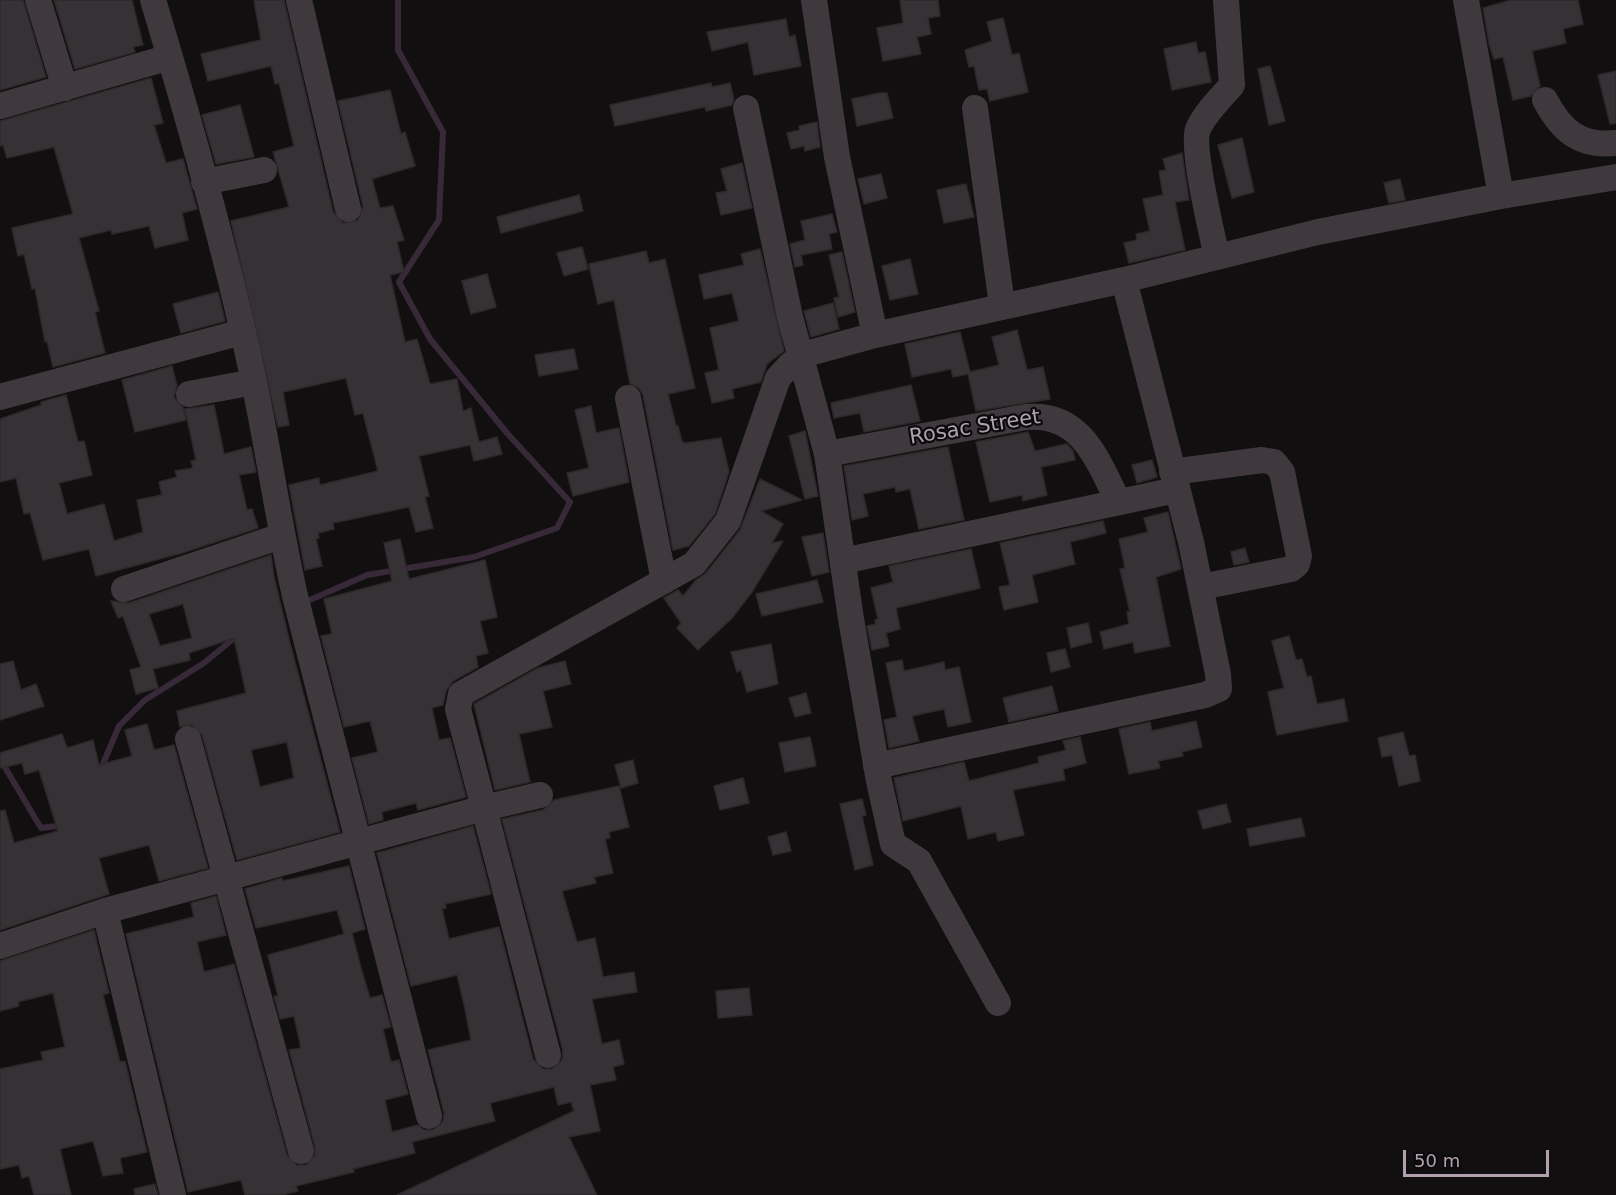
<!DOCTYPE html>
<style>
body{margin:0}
#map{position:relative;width:1616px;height:1195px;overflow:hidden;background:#110f10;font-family:"DejaVu Sans",sans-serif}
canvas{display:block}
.scale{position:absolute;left:1403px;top:1150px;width:146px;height:27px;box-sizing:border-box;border:3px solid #b1a0ae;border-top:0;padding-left:8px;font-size:18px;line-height:21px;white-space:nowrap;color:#b1a0ae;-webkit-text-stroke:4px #0b0a0b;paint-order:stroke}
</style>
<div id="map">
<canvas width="1616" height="1195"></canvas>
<div class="scale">50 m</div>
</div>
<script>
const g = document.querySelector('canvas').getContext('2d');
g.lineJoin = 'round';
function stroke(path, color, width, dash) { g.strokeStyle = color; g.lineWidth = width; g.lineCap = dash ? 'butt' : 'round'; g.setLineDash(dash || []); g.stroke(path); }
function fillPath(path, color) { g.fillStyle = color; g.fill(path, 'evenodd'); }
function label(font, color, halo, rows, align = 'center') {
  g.font = font + ' "DejaVu Sans",sans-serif'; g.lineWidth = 4.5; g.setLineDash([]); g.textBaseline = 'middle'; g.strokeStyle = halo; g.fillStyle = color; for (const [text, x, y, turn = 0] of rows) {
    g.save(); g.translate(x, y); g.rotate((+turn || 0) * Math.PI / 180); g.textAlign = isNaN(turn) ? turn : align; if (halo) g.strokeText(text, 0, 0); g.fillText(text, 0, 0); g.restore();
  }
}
stroke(new Path2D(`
 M303,603L367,575L474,557L557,528L570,502L507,433L430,339L399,282L439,220L443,132L398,50V0
 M0,759L41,828L65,825
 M100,771L119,726L145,700L204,663L238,635`), '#382939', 6);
const building = new Path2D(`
 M0,0H23L46,77L0,90Z
 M54,0H132L143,45L133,47L135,52L75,69Z
 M254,0H284L333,212L343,223L358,220L363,206L338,101L390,90L401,134L405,132L415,166L372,179L380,208L393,206L404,240L397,242L404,272L390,275L405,342L417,339L430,384L457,379L463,411L471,408L479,442L497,437L502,454L474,461L470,445L419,456L429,496L425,497L433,528L416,532L409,507L333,523L334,529L318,533L319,538L316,539L322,566L305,570L289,485L319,478L320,485L378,471L363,413L355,415L346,378L283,392L289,425L278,427L231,221L289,207L273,152L294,146L279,83L275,84L271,66L208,81L201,54L261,40Z
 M900,0H938L940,16L928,18L931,34L917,37L921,54L883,61L877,28L903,23Z
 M1511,0H1578L1583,24L1563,29L1566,43L1532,51L1540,86L1531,96L1513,100L1503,57L1494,59L1489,44L1483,8Z
 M1003,18L1012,55L1019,53L1028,92L990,101L987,89L979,90L974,66L969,67L965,50L992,41L987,22Z
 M786,19L789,37L795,35L801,66L754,75L748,42L712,51L707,32Z
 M1196,42L1198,53L1205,52L1211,82L1172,90L1164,49Z
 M1270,66L1285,121L1269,125L1258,69Z
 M1616,71V123L1610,124L1598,75Z
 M151,78L163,123L154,125L166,163L183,159L197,209L182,213L188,240L155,248L149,226L112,234L111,230L79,238L99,311L95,312L105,353L53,367L47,341L45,342L35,288L32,289L24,254L18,256L12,228L73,214L54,147L7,158L3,145L0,146V121Z
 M711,83L712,87L730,83L734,100L732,105L706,111L705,107L615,126L610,105Z
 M880,93H887L893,118L857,126L852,99Z
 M240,105L254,157L216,164L202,115Z
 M817,122L820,147L805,151L804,146L791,149L787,133L800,130L799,126Z
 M1242,138L1254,192L1232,198L1218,145Z
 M1182,153L1189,200L1175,202L1185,250L1129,263L1124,243L1137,240L1136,234L1150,231L1143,199L1163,195L1159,171L1166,170L1163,159Z
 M742,163L752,208L721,215L716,193L727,191L721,169Z
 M881,174L887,198L864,204L858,179Z
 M1400,179L1405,200L1389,203L1384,183Z
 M966,184L974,217L944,223L937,190Z
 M579,195L583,211L501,233L497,217Z
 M832,214L837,232L829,234L832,249L801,255L803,265L795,267L790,244L805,240L801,221Z
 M582,247L588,269L564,276L557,253Z
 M760,249L784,351L767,364L761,382L732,389L734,398L712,403L705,373L719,370L710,328L739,321L732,293L704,299L699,275L744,265L741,254Z
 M646,251L649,263L665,259L695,388L668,394L676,426H678L682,442L686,443L721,438L729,472L715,514L689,546L673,550L643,395L639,388L630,384L614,300L598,304L589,264Z
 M842,252L855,312L838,317L834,298L839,297L829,255Z
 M910,259L918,294L890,300L882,266Z
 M487,274L496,307L471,314L462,281Z
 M218,292L225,321L181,333L173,304Z
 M833,303L839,329L811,337L804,311Z
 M1017,330L1027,370L1043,367L1050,399L976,411L968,374L953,377L951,369L912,377L905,344L960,332L970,372L999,365L992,337Z
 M574,349L578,369L539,376L535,355Z
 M172,366L177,386L174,397L183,407L186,420L135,432L122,380Z
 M911,385L920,421L864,432L860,413L834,418L831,403Z
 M66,395L78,442L84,441L92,475L59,483L67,514L104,504L114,541L143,532L137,500L162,495L159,482L177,477L175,471L193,468L191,461L196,460L185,409L214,405L224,454L251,447L256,472L239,475L247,510L252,509L258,528L182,553L96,576L89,549L43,560L30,513L24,514L16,478L0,482V419L41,405V402Z
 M591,406L596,433L619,428L629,482L573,496L567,473L589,468L575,410Z
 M805,431L818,496L805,499L789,436Z
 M1028,432L1035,451L1067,444L1073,451L1075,460L1041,467L1047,495L1023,501L1022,495L990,502L976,442Z
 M948,447L964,520L919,529L910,489L896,492L895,487L863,494L868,516L852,520L844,466Z
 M1152,460L1157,477L1137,483L1132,465Z
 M760,479L802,500L761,511L783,524L772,543L783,541L752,592L732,618L698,650L677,628L681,623L664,598L678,590L683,596L696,580L706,573L740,530Z
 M1168,512L1181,569L1156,577L1170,646L1135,653L1133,642L1104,649L1100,632L1129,624L1127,612H1130L1120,569L1125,568L1119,539L1148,532L1144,518Z
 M1103,521L1106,533L1070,542L1075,564L1032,575L1038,602L1004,610L999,587L1010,585L1000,543Z
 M823,533L829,572L812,576L802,537Z
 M400,539L409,579L485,560L497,617L480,621L488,653L476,656L478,667L453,681L446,691L443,705L432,708L439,740L450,738L466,797L418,810L416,803L382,812L383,820L369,824L352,758L378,752L370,721L344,727L321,636L332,634L324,599L392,581L384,543Z
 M1245,548L1249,562L1234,565L1231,552Z
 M971,549L980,588L896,608L900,629L886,633L889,646L872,650L867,626L876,624L875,620L878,619L871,588L893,582L889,566Z
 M271,555L274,577L290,643L340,832L237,860L202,735L192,725L180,727L177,711L246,693L234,638L189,653L190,660L153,669L158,688L136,694L130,670L141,667L123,616L118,618L111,601L129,603ZM183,604L192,638L160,646L149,614ZM287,742L294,778L260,787L251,750Z
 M817,580L823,602L762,616L756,594Z
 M1088,623L1092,642L1071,648L1067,628Z
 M1289,636L1296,660L1302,659L1307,677L1311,676L1317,704L1344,699L1348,721L1277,735L1268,692L1284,688L1272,641Z
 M771,644L778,684L747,692L741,670L737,672L731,652Z
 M1065,649L1070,667L1051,672L1047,653Z
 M902,660L904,671L944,662L945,670L959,667L971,722L948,727L944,709L912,716L919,741L889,748L884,720L897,717L886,663Z
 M13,661L21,690L36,684L44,706L0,720V664Z
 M565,661L571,684L543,691L552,727L519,734L530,782L495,790L474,704L538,668Z
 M1052,686L1058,711L1009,722L1003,698Z
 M806,693L811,713L795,717L789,698Z
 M1196,721L1202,747L1182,752L1183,756L1158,761L1160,768L1129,774L1119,729L1150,722L1152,731Z
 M147,724L154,750L174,745L208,868L159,881L149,845L99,858L109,894L0,930V811L5,810L14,843L58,831L39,770L25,774L22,763L0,768V753L62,734L67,748L93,740L99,765L132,756L125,730Z
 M1403,732L1409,756L1415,755L1420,781L1399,786L1392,755L1382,757L1378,738Z
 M810,737L816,766L785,772L779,743Z
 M1080,737L1086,763L1063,769L1065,780L1013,790L1024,835L998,841L996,832L968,839L961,806L903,821L894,778L964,762L969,781L1039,763L1038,757L1066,750L1063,741Z
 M633,760L638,783L621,788L615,765Z
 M743,778L749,803L720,810L714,786Z
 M619,786L629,827L609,832L610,838L605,839L613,873L594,877L596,883L562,891L577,942L595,938L603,977L634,972L637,992L592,999L602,1044L619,1040L624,1064L613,1067L616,1080L590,1085L600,1131L569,1137L597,1195H397L574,1111L571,1102L558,1105L554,1087L490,1103L495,1121L412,1142L415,1153L353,1169L354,1172L296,1186L298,1191L282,1195H245L241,1180L188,1192L126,934L194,917L191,903L216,896L226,935L197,942L204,972L234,964L287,1155L297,1165H306L315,1155V1147L289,1050L301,1048L294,1016L280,1019L274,996H278L268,955L344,934L337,910L256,928L245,889L282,878L283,881L349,866L365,929L352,933L361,968L370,998L382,995L391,1027L383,1029L391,1062L399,1060L408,1094L385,1100L392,1132L418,1125L424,1130H433L443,1121L444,1113L428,1050L471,1040L465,1009L457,975L411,986L377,853L473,826L491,894L445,904L446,908L442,909L449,939L499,927L533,1059L543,1069H552L562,1060L563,1051L502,819L543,810L554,800Z
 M862,799L866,815L862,816L873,865L855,870L840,804Z
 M1226,804L1231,822L1203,829L1198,811Z
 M1301,818L1305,836L1250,846L1247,829Z
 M786,832L791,851L773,855L768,837Z
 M94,930L109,993L103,995L120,1062L125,1061L147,1152L120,1158L123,1173L103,1176L93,1141L60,1149L71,1195H34L29,1176L22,1178L19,1165L0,1169V1069L43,1060L41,1052L65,1047L53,993L18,1002L19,1006L0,1011V961Z
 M749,988L752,1015L718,1018L716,991Z
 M155,1184L158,1195H135L134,1189Z`);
fillPath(building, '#363134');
stroke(building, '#2d292b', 1.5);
stroke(new Path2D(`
 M38,0L65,88
 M153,0C191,126 227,253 254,382C269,453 279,525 295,596L429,1116
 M299,0L348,209
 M814,0L837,157L875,335
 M1466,0L1501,196
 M1545,100C1561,130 1579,147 1616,143
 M0,106L170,57
 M746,108L790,317L827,454L851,619L879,781L893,844L919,861L998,1003
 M975,108L1002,305
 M204,182L264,170
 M1217,257C1212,234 1191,147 1198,129C1205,113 1220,99 1232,85L1226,1
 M189,394L254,382
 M0,397L242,332
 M628,398L664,581
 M827,454L1026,417C1081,412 1097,459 1118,501
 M1172,472L1262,460L1274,462L1282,472L1299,556L1297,564L1291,569L1201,587
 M843,561L1176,490
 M124,589L281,536
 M188,739L301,1151
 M876,766L1205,695L1219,689L1218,674L1191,542L1124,280
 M540,795L484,808L548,1055
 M105,911L173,1195
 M0,946L105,911L484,808L458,709L461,694L694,564L728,521L778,378L791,364L806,354L875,335L1124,280L1318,232L1501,196L1616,177`), '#3f393e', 26);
label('21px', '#b1a0ae', '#0b0a0b', [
 ["Rosac Street",975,428,-9]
]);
</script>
